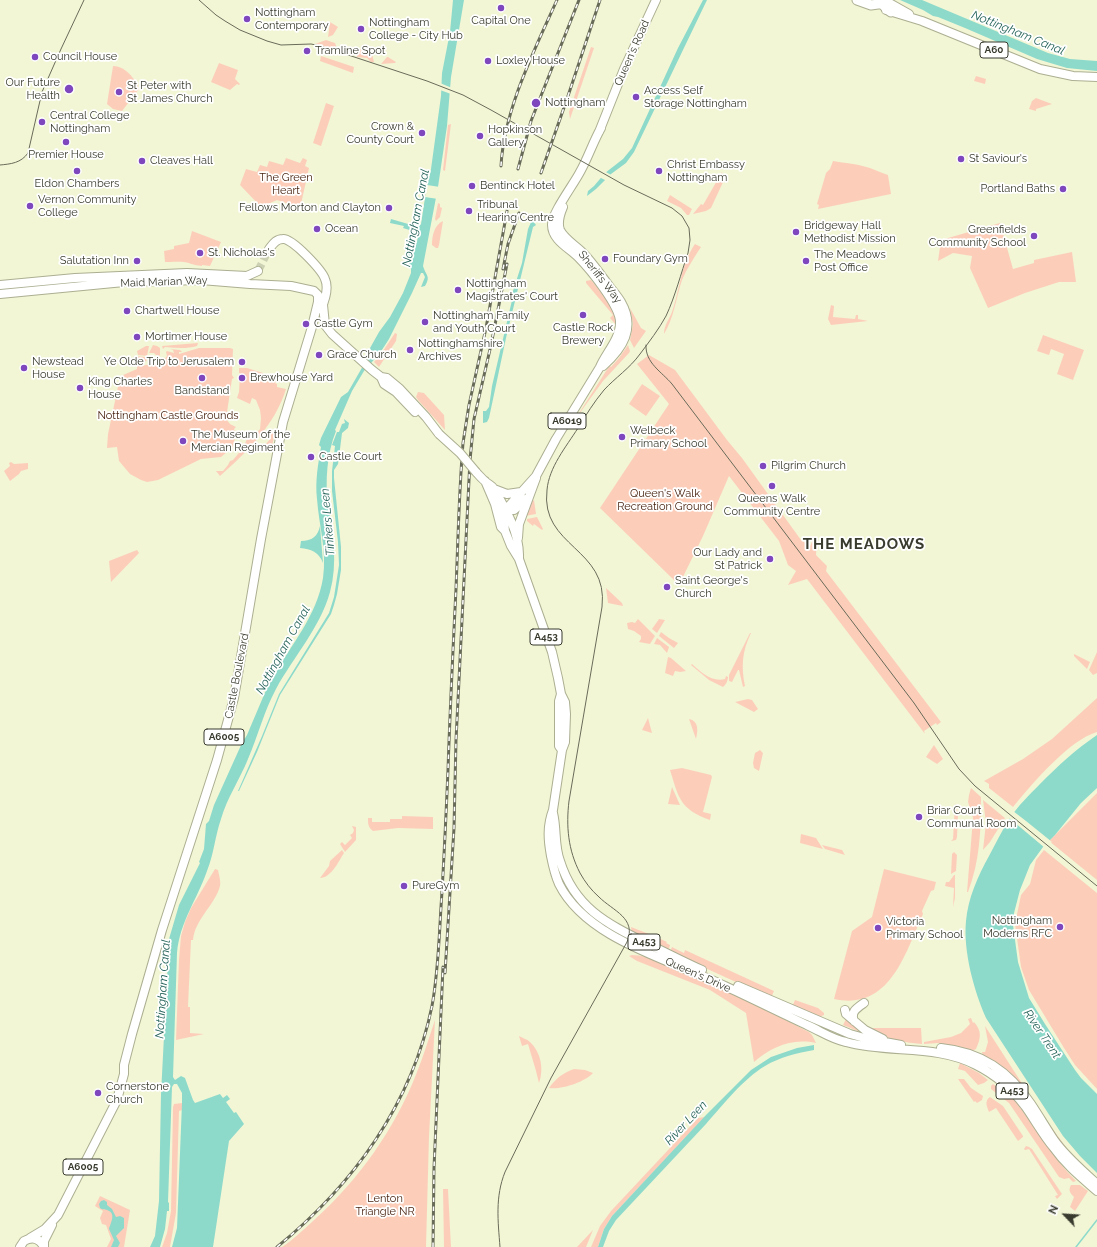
<!DOCTYPE html>
<style>
body{margin:0}
#map{position:relative;width:1097px;height:1247px;overflow:hidden;background:#f2f6d5;font-family:Raleway,sans-serif}
canvas{display:block}
.north{position:absolute;left:1045px;top:1195px;width:40px;height:40px;-webkit-text-stroke:3px #fff;paint-order:stroke;rotate:295deg;font-size:11px;font-weight:700;line-height:16px;text-align:center;color:#393b2e}
.north::after{content:'';display:block;margin:auto;width:14px;height:18px;background:#393b2e;clip-path:polygon(50% 0,100% 100%,50% 72%,0 100%)}
</style>
<div id="map">
<canvas width="1097" height="1247"></canvas>
<div class="north">N</div>
</div>
<script>
const g = document.querySelector('canvas').getContext('2d');
g.lineJoin = 'round';
function fillPath(path, color) { g.fillStyle = color; g.fill(path, 'evenodd'); }
function stroke(path, color, width, dash) { g.strokeStyle = color; g.lineWidth = width; g.lineCap = dash ? 'butt' : 'round'; g.setLineDash(dash || []); g.stroke(path); }
function label(font, color, halo, rows, align = 'center') {
  g.font = font + ' Raleway,sans-serif'; g.lineWidth = 3.5; g.setLineDash([]); g.textBaseline = 'middle'; g.strokeStyle = halo; g.fillStyle = color; for (const [text, x, y, turn = 0] of rows) {
    g.save(); g.translate(x, y); g.rotate((+turn || 0) * Math.PI / 180); g.textAlign = isNaN(turn) ? turn : align; if (halo) g.strokeText(text, 0, 0); g.fillText(text, 0, 0); g.restore();
  }
}
fillPath(new Path2D(`
 M330,22L338,27L333,35L328,37Z
 M326,40L335,43L338,51L315,44Z
 M343,45C349,47 356,47 356,55L343,52L341,47Z
 M591,47L594,48L570,119L569,112Z
 M360,49L372,54L374,62H371L367,58L357,57V50Z
 M321,56L354,67L353,73L320,61Z
 M387,57H388L396,62L395,63L381,64Z
 M219,63L238,70L235,79L240,84L239,85L237,84L230,90L211,82Z
 M113,66C125,66 135,78 139,89L122,111L113,109L107,104Z
 M976,76L986,79L985,84L974,81Z
 M1036,98L1052,104L1036,109V111L1029,109L1032,101Z
 M326,103L334,106L321,146L313,143Z
 M451,124L445,171L443,170L448,125Z
 M286,158L300,163L303,158L307,160L305,166L309,168L301,204L298,207L277,200L261,207L240,185L246,169L257,172L260,165L267,167L269,161L283,165Z
 M833,161C845,163 858,164 870,168C876,170 881,173 888,175L891,194L818,209L819,205L817,204L826,173L830,169Z
 M722,172L724,180L711,208L706,211L693,214L701,204L703,205Z
 M670,195L692,209L689,215H687L681,208L667,201Z
 M438,203L440,204V207L442,208L440,217L436,221L435,219Z
 M443,221L439,245L438,248H436L432,245C432,236 434,225 443,221Z
 M1000,223L1013,269L1034,263V260L1072,252L1076,282H1059L1025,293L988,308L970,268L972,256L953,253L938,261L941,240Z
 M192,231L221,242L210,266L202,265V266C196,265 194,265 189,263C184,261 171,262 165,262L164,251L174,249V246L189,243Z
 M695,244L701,247C694,258 687,268 682,280C676,298 674,318 664,334C664,325 669,320 672,312C680,289 681,264 695,244Z
 M591,280C603,294 614,308 617,326L610,318L613,315L586,283V281Z
 M831,305L834,306L833,317L855,319L856,315H858V319L868,321L831,325L828,319Z
 M630,308L641,328L646,331L634,348L630,340L633,324Z
 M395,333L397,334L396,341L379,367L374,362L381,354Z
 M1043,335L1084,350L1073,380L1057,374L1064,354L1051,349L1049,355L1037,351Z
 M198,343L197,346C187,349 176,348 165,347L163,349L162,346Z
 M153,345L157,346L160,348V355L158,357L154,353H149Z
 M628,345L630,351L629,353L603,381L574,421L608,368L610,366L611,367L619,358Z
 M146,346H149L147,356L138,355L137,351Z
 M199,348H230L233,349L232,375L234,378L232,379L226,419L230,424L236,427L234,429L236,434L232,450L227,452L221,457L201,459L158,480L147,482L141,480L130,474L119,461L117,447L107,448L108,434L119,382L122,383L121,378L123,375L137,369V365L142,366L163,361L167,356L166,352L167,351L174,353L173,350L170,349L180,350L182,352H179V354Z
 M649,355L675,370L727,440L742,458L801,540L810,546L815,536L817,537L816,555L827,566L826,571L941,722L937,725L936,723L924,731L925,734L807,579L788,585L796,571L788,565L779,541L729,476L703,536L679,585L600,508L669,404L637,364Z
 M135,356L146,357L147,360C143,365 137,364 131,361L130,360Z
 M239,368H247L263,373L262,376L276,381L275,383L277,384V387L286,389C275,425 247,452 220,476L216,471H223L228,465L230,461L233,460L243,448L247,439L255,435L260,429L261,418L260,410L256,400L252,398L250,404L237,398L239,392L240,373H239Z
 M642,384L660,396L646,416L629,404Z
 M418,392L424,393L444,415L445,430L418,400L416,397Z
 M273,432H275L271,451L260,448L262,445H265L271,438L270,435Z
 M11,462L14,464L28,463V469L21,471L19,474L10,481L4,471L10,466L9,463Z
 M534,500L536,514L525,516L531,502Z
 M537,517L543,529L542,530L534,524L533,526L527,521V519Z
 M137,550L139,553L111,582L109,561Z
 M606,588L622,603L623,606L608,603Z
 M638,619L655,636L650,644L639,642L641,639V636L634,631L628,629L627,623L632,622L635,623Z
 M659,619L665,620L657,633L652,629Z
 M661,632L669,638L678,643L674,648L659,636Z
 M750,633H751C742,651 741,667 745,686L743,687L739,670H738L732,682L729,681V675Z
 M657,638L669,647L667,653L660,645L654,644Z
 M1097,652V673L1093,675L1089,670Z
 M1074,654L1090,662L1087,669L1074,656Z
 M668,657L671,658L686,671L680,672L675,671L673,676L665,673Z
 M692,664C700,671 712,683 725,679L726,676L728,677C728,680 726,685 723,687L709,680L691,665Z
 M1097,698V732C1069,740 1032,784 1013,807L989,788V784L984,781L1023,759L1052,739Z
 M748,699L752,700L758,709L754,712L735,702Z
 M648,718L652,733L642,730Z
 M689,719C699,721 698,731 696,739Z
 M934,745L943,759L937,764L926,757Z
 M760,750L763,753L759,771L754,768L753,763L755,753Z
 M682,768L711,775L712,777L703,812L711,814L710,820C680,809 679,799 670,770Z
 M672,787L680,805L668,804Z
 M971,788L981,797C981,830 980,861 968,892H967L973,818L968,802L969,795Z
 M1097,793V880L1049,841Z
 M983,800L1005,818L990,842L983,850L986,823Z
 M955,803L958,814L957,837L956,840L951,841L953,839Z
 M402,816L433,817V829L398,828L373,831C368,827 368,824 368,818H372V822H390V819H402Z
 M352,826L356,827V840L345,852L340,844L342,842L345,845L352,838L350,835L353,833L354,830Z
 M801,834L816,838L823,849L800,843Z
 M822,845L842,850L845,855L825,849Z
 M342,850L344,853C339,861 331,878 320,878L329,866L330,861Z
 M1044,850L1097,893V1089L1075,1065L1064,1048L1029,990L1021,967L1015,924L1021,895L1030,884L1036,860Z
 M954,852L957,855L956,871L951,874L952,854Z
 M215,869L218,870C219,875 221,881 220,886C215,905 195,919 193,940H191L188,1007H190V1033L204,1034L176,1040L179,959L181,936L185,922L191,908Z
 M884,869L936,882L934,890L931,891L922,911L923,914C905,954 890,1011 834,999L852,931L872,917Z
 M954,875H955V898L953,907L954,888L945,886L946,882H949Z
 M631,927L654,936L651,942L632,933Z
 M656,937L667,942L666,943L670,945L669,949L653,942Z
 M672,947L684,953L685,950L774,991L771,998L670,952Z
 M632,955C651,955 670,969 688,975C696,977 704,978 711,982L809,1032L812,1035L816,1043C791,1038 772,1047 754,1062L746,1013L710,990L637,961L629,956Z
 M795,1000L818,1008L824,1013V1015L819,1017L792,1007Z
 M847,1017L862,1030L860,1032L843,1025Z
 M971,1018L973,1023L974,1022C982,1031 981,1038 976,1049L972,1051L938,1043L924,1044V1042L951,1037L961,1033L970,1024L968,1019Z
 M435,1020L429,1137L426,1247H282C293,1240 303,1230 313,1221C358,1181 395,1129 417,1072C424,1055 429,1037 435,1020Z
 M985,1026L1043,1116L1071,1154L1070,1155L1061,1145L1030,1099L983,1056L982,1052H985L988,1042Z
 M870,1028H921L922,1044C908,1043 880,1039 870,1028Z
 M519,1036C522,1038 527,1039 530,1042C541,1052 544,1069 539,1083L536,1071L528,1044L522,1046Z
 M960,1063L979,1073L988,1080L984,1083L978,1085L965,1071L958,1069Z
 M574,1069L585,1070L593,1073C585,1082 561,1090 549,1088C556,1078 563,1073 574,1069Z
 M958,1079H964L971,1088L983,1096L982,1100L977,1103L975,1101L974,1102Z
 M993,1084L1014,1100L1019,1106C1037,1131 1054,1159 1076,1181L1073,1182L1069,1178L1064,1179L1059,1177L1009,1103L991,1089V1086Z
 M990,1097L1003,1106L1023,1136V1137L1018,1141L996,1108L989,1112C987,1107 984,1101 990,1097Z
 M182,1103V1110L179,1111L176,1213L170,1247H162L167,1233L171,1211L173,1107L174,1104Z
 M705,1117L612,1216L604,1229L598,1247H591L600,1226L611,1211L698,1118Z
 M1026,1146L1029,1147L1032,1149L1062,1194L1057,1199L1055,1196L1058,1195L1029,1149L1025,1150L1024,1149Z
 M1071,1185H1080L1088,1191L1075,1211L1070,1207L1074,1197C1070,1193 1068,1190 1071,1185Z
 M443,1189H448L451,1247H444Z
 M100,1196L130,1210L124,1247H107L111,1239L106,1225L102,1224L100,1218L103,1211L95,1206Z
 M593,1230L586,1247H577Z`), '#fcceba');
fillPath(new Path2D(`
 M453,0H464L451,77L447,126L438,187L423,266C426,276 431,276 425,286L421,287L425,277L423,273H421L412,293L389,339L380,353L364,371L352,391L335,430L336,431C327,453 325,481 328,505C333,534 338,563 330,592C320,628 294,656 276,689C264,711 258,736 248,759C240,779 227,798 221,819C215,836 214,854 207,871C197,900 180,921 177,953L173,1077L175,1080L181,1076L185,1078L193,1100L195,1103L220,1094L223,1098L227,1095L230,1099L226,1102L234,1113L236,1112L244,1124L229,1141L213,1247H172L177,1228L182,1103V1093L177,1084H174L172,1087L168,1202L169,1203V1211H167L165,1229L160,1247H150L155,1236L159,1201L161,1094L169,939L179,905L200,863L199,862L204,849L206,824L209,821L214,805L242,743L247,735L272,676H273C292,644 317,615 323,578C327,551 319,526 317,499C315,481 318,465 321,447L319,445L321,438L341,397L348,392L367,359L365,357L379,332L390,317L403,293L411,273V269L405,265L407,255L417,242L418,235L416,232L403,228L404,226L390,223L391,219L415,226H419L421,224L426,191L431,169L441,96L442,73L450,32Z
 M703,0H707L634,152L626,163L611,174L596,189L587,196L588,191L594,186L605,173L623,159L632,148L678,48Z
 M900,0H922L1048,53L1070,59L1097,61V71L1067,68L1037,59L965,28L938,17L933,16L923,10Z
 M532,220L536,225L533,227L506,338L489,418L487,422L483,423V411H486L489,407L492,386L513,296V291L522,263L528,229Z
 M344,419L349,423L348,428L342,433L339,457L338,464L334,470V478L341,547V570L337,594L334,605L331,614L280,695L257,752L239,791H238L262,736L279,694L329,613L334,597L339,565L338,542L332,491V471L335,446L332,445L337,432H339L342,424L345,423Z
 M320,526L323,563C319,552 311,549 300,548L301,541C312,541 318,536 320,526Z
 M1097,735V788L1081,803L1055,835L1043,847L1030,865L1020,890L1014,913L1013,925L1018,962L1029,998L1045,1024L1075,1070L1081,1078L1097,1094V1173L1080,1156L1063,1136L986,1018C974,991 963,951 966,921C968,898 978,876 989,856C996,843 1002,830 1010,818C1018,806 1029,795 1040,784C1059,765 1075,750 1097,735Z
 M814,1045V1050C797,1053 780,1057 765,1066C743,1079 723,1105 706,1124C676,1156 646,1188 616,1220L609,1231L603,1247H598L604,1229L612,1216L706,1115L751,1070L771,1057L797,1048Z
 M104,1200L107,1202V1205L112,1209L116,1217L120,1216L124,1218V1228L116,1236L120,1243L118,1247H111L114,1240L109,1229C110,1224 117,1213 107,1210C105,1209 102,1210 100,1208L99,1204L101,1201Z`), '#8ddacb');
fillPath(new Path2D(`
 M440,83L452,88L451,94L440,90Z
 M604,171L613,176L607,181L599,177Z
 M427,185L440,187L438,199L425,197Z
 M1013,811L1026,821L1052,842L1045,848L1008,817Z`), '#f2f6d5');
stroke(new Path2D(`
 M1076,1247L1097,1220`), '#8ddacb', 1.5);
stroke(new Path2D(`
 M258,271L269,249`), '#cdd1b4', 8, [8, 4]);
const primary = new Path2D(`
 M884,0L909,14
 M886,10L922,21L1040,69L1073,76L1097,77
 M599,132L624,69L656,0
 M563,207C560,214 557,222 560,230C565,240 577,246 584,254C593,263 599,273 607,283C611,289 617,295 621,302C636,328 623,348 603,366
 M269,249C273,244 276,239 283,239C292,238 322,270 325,279C329,288 325,300 321,309
 M0,285L75,278L187,273L247,276L258,271
 M0,294L124,282L201,280L250,284L291,286L314,291L318,295V302L312,327L283,422L261,539L234,698L217,760L162,930L132,1034L124,1065V1074L117,1100L58,1215L45,1229L30,1238
 M323,305L325,325L332,334L372,370L381,377L387,378L399,388L426,417L439,434
 M381,377L384,384L396,392L415,412
 M476,472C479,475 482,479 485,481C487,484 492,485 494,489C506,509 520,534 519,558
 M486,483L495,504L501,527L505,531L511,546L519,559L552,652L558,678L561,694L559,701V746L562,750
 M494,489L507,494L521,492
 M504,510H514L526,499
 M505,531L504,522L506,512L509,506L536,476L556,439L600,367C606,353 620,339 620,323C621,307 590,269 578,257C569,248 552,240 552,225C551,214 574,184 580,172C588,158 593,142 601,128
 M518,538L519,524L536,478
 M561,694L565,702L566,714L565,742L562,750L553,810C547,826 548,840 551,856C553,866 555,875 559,884C587,940 672,960 725,986C753,999 781,1013 809,1026C822,1032 832,1039 846,1042C889,1054 936,1044 976,1065C996,1075 1012,1089 1025,1106C1035,1120 1043,1135 1054,1148C1066,1165 1081,1177 1097,1191
 M553,813C557,829 554,845 560,861C575,909 608,924 650,945C667,953 684,962 702,970
 M738,986L850,1034L868,1039L901,1045
 M845,1010L846,1014L865,1030L883,1039
 M854,1021C850,1012 857,1008 864,1003
 M941,1048C981,1052 1009,1071 1031,1104C1039,1116 1046,1128 1054,1140C1066,1157 1082,1170 1097,1184
 M44,1246V1241L52,1225
 M20,1247L24,1241C33,1236 40,1239 44,1247`);
const highway = new Path2D(`
 M857,0L871,5L878,4L882,0
 M882,0L883,5L891,12`);
stroke(primary, '#acaf91', 10);
stroke(highway, '#acaf91', 11);
stroke(primary, '#fff', 8);
stroke(highway, '#fff', 9);
stroke(new Path2D(`
 M199,0L216,15L225,21L240,30L267,41L281,45L311,44L321,46L427,81L463,95L491,110L624,185L672,208L682,216L689,228L690,240L688,253C681,273 675,297 666,316C659,329 649,342 640,354C630,368 615,378 604,390C594,402 586,415 578,428C566,447 549,467 547,490C540,547 609,548 602,607L569,801C566,826 568,850 580,873C585,882 591,890 599,897C613,911 637,918 627,942L551,1078L505,1172C495,1197 498,1221 500,1247
 M0,165C11,164 21,163 28,153L42,92L61,49L84,0
 M646,345C645,363 662,372 672,384L914,703L959,769L975,786L1097,886`), '#696b59', 1);
const rail = new Path2D(`
 M501,166C504,110 534,51 557,0
 M518,169L531,121L579,0
 M541,173L567,99L600,0
 M503,269L508,244L519,213
 M445,973L454,828L456,740L470,460L474,419L491,345L507,264
 M277,1247C353,1185 412,1104 432,1006C438,974 439,940 441,907C444,862 446,816 448,770C450,710 453,649 456,589C458,541 459,492 463,443L469,405L486,328L507,211
 M433,1247L434,1168L443,967`);
stroke(rail, '#696b59', 3);
stroke(rail, '#fff', 1.5, [4.5]);
const primaryBridge = new Path2D(`
 M439,434L460,453L476,472`);
stroke(primaryBridge, '#acaf91', 10, []);
stroke(primaryBridge, '#fff', 8);
for (const [x, y, r, color] of [
 [501,8,4,"#7e47be"],
 [247,19,4,"#7e47be"],
 [361,29,4,"#7e47be"],
 [307,51,4,"#7e47be"],
 [35,57,4,"#7e47be"],
 [488,61,4,"#7e47be"],
 [69,89,5,"#7e47be"],
 [119,92,4,"#7e47be"],
 [636,97,4,"#7e47be"],
 [536,103,5,"#7e47be"],
 [42,122,4,"#7e47be"],
 [422,133,4,"#7e47be"],
 [480,136,4,"#7e47be"],
 [66,142,4,"#7e47be"],
 [961,159,4,"#7e47be"],
 [142,161,4,"#7e47be"],
 [77,171,4,"#7e47be"],
 [659,171,4,"#7e47be"],
 [472,186,4,"#7e47be"],
 [1063,189,4,"#7e47be"],
 [30,206,4,"#7e47be"],
 [389,208,4,"#7e47be"],
 [469,211,4,"#7e47be"],
 [317,229,4,"#7e47be"],
 [796,232,4,"#7e47be"],
 [1034,236,4,"#7e47be"],
 [200,253,4,"#7e47be"],
 [605,259,4,"#7e47be"],
 [137,261,4,"#7e47be"],
 [806,261,4,"#7e47be"],
 [458,290,4,"#7e47be"],
 [127,311,4,"#7e47be"],
 [583,315,4,"#7e47be"],
 [425,322,4,"#7e47be"],
 [306,324,4,"#7e47be"],
 [137,337,4,"#7e47be"],
 [410,350,4,"#7e47be"],
 [319,355,4,"#7e47be"],
 [242,362,4,"#7e47be"],
 [24,368,4,"#7e47be"],
 [202,378,4,"#7e47be"],
 [242,378,4,"#7e47be"],
 [80,388,4,"#7e47be"],
 [622,437,4,"#7e47be"],
 [183,441,4,"#7e47be"],
 [311,457,4,"#7e47be"],
 [763,466,4,"#7e47be"],
 [772,486,4,"#7e47be"],
 [770,559,4,"#7e47be"],
 [667,587,4,"#7e47be"],
 [919,817,4,"#7e47be"],
 [404,886,4,"#7e47be"],
 [1060,927,4,"#7e47be"],
 [878,928,4,"#7e47be"],
 [98,1093,4,"#7e47be"]
]) { const dot = new Path2D(); dot.arc(x, y, r, 0, 2 * Math.PI); g.fillStyle = color; g.fill(dot); stroke(dot, '#fff', 1.5); }
for (const [x, y, w] of [
 [994,50,28],
 [567,421,38],
 [546,637,32],
 [224,737,40],
 [644,942,32],
 [1012,1091,32],
 [83,1167,40]
]) { const box = new Path2D(); box.roundRect(x - w / 2, y - 8, w, 16, 3); g.fillStyle = '#fff'; g.fill(box); stroke(box, '#393b2e', 1); }
label('bold 10px', '#393b2e', null, [
 ["A60",994,50],
 ["A6019",567,421],
 ["A453",546,637],
 ["A6005",224,737],
 ["A453",644,942],
 ["A453",1012,1091],
 ["A6005",83,1167]
]);
label('11px', '#393b2e', '#fff', [
 ["Nottingham",255,13],
 ["Contemporary",255,26],
 ["Capital One",501,21,"center"],
 ["Nottingham",369,23],
 ["College - City Hub",369,36],
 ["Tramline Spot",315,51],
 ["Council House",43,57],
 ["Loxley House",496,61],
 ["Our Future",60,83,"right"],
 ["Health",60,96,"right"],
 ["St Peter with",127,86],
 ["St James Church",127,99],
 ["Access Self",644,91],
 ["Storage Nottingham",644,104],
 ["Nottingham",545,103],
 ["Central College",50,116],
 ["Nottingham",50,129],
 ["Crown &",414,127,"right"],
 ["County Court",414,140,"right"],
 ["Hopkinson",488,130],
 ["Gallery",488,143],
 ["Premier House",66,155,"center"],
 ["St Saviour's",969,159],
 ["Cleaves Hall",150,161],
 ["Christ Embassy",667,165],
 ["Nottingham",667,178],
 ["Eldon Chambers",77,184,"center"],
 ["Bentinck Hotel",480,186],
 ["Portland Baths",1055,189,"right"],
 ["Vernon Community",38,200],
 ["College",38,213],
 ["Tribunal",477,205],
 ["Hearing Centre",477,218],
 ["Fellows Morton and Clayton",381,208,"right"],
 ["Bridgeway Hall",804,226],
 ["Methodist Mission",804,239],
 ["Ocean",325,229],
 ["Greenfields",1026,230,"right"],
 ["Community School",1026,243,"right"],
 ["St. Nicholas's",208,253],
 ["The Meadows",814,255],
 ["Post Office",814,268],
 ["Foundary Gym",613,259],
 ["Salutation Inn",129,261,"right"],
 ["Nottingham",466,284],
 ["Magistrates' Court",466,297],
 ["Chartwell House",135,311],
 ["Nottingham Family",433,316],
 ["and Youth Court",433,329],
 ["Castle Gym",314,324],
 ["Castle Rock",583,328,"center"],
 ["Brewery",583,341,"center"],
 ["Mortimer House",145,337],
 ["Nottinghamshire",418,344],
 ["Archives",418,357],
 ["Grace Church",327,355],
 ["Newstead",32,362],
 ["House",32,375],
 ["Ye Olde Trip to Jerusalem",234,362,"right"],
 ["Brewhouse Yard",250,378],
 ["King Charles",88,382],
 ["House",88,395],
 ["Bandstand",202,391,"center"],
 ["Welbeck",630,431],
 ["Primary School",630,444],
 ["The Museum of the",191,435],
 ["Mercian Regiment",191,448],
 ["Castle Court",319,457],
 ["Pilgrim Church",771,466],
 ["Queens Walk",772,499,"center"],
 ["Community Centre",772,512,"center"],
 ["Our Lady and",762,553,"right"],
 ["St Patrick",762,566,"right"],
 ["Saint George's",675,581],
 ["Church",675,594],
 ["Briar Court",927,811],
 ["Communal Room",927,824],
 ["PureGym",412,886],
 ["Nottingham",1052,921,"right"],
 ["Moderns RFC",1052,934,"right"],
 ["Victoria",886,922],
 ["Primary School",886,935],
 ["Cornerstone",106,1087],
 ["Church",106,1100]
], 'left');
label('11px', '#393b2e', '#fff', [
 ["Queen's Road",632,53,-66],
 ["Sheriffs Way",600,277,52],
 ["Maid Marian Way",164,282,-2],
 ["Castle Boulevard",237,676,-79],
 ["Queen's Drive",698,975,24]
]);
label('11px', '#431d0a', '#fff', [
 ["The Green",286,178],
 ["Heart",286,191],
 ["Nottingham Castle Grounds",168,416],
 ["Queen's Walk",665,494],
 ["Recreation Ground",665,507],
 ["Lenton",385,1199],
 ["Triangle NR",385,1212]
]);
label('italic 12px', '#26645a', '#fff', [
 ["Nottingham Canal",1018,33,22],
 ["Nottingham Canal",416,218,-79],
 ["Tinkers Leen",328,522,-95],
 ["Nottingham Canal",283,650,-61],
 ["Nottingham Canal",163,989,-86],
 ["River Trent",1042,1034,56],
 ["River Leen",686,1123,-47]
]);
g.letterSpacing = '1px';
label('bold 15px', '#393b2e', '#fff', [
 ["THE MEADOWS",864,544]
]);
g.letterSpacing = '0px';
</script>
